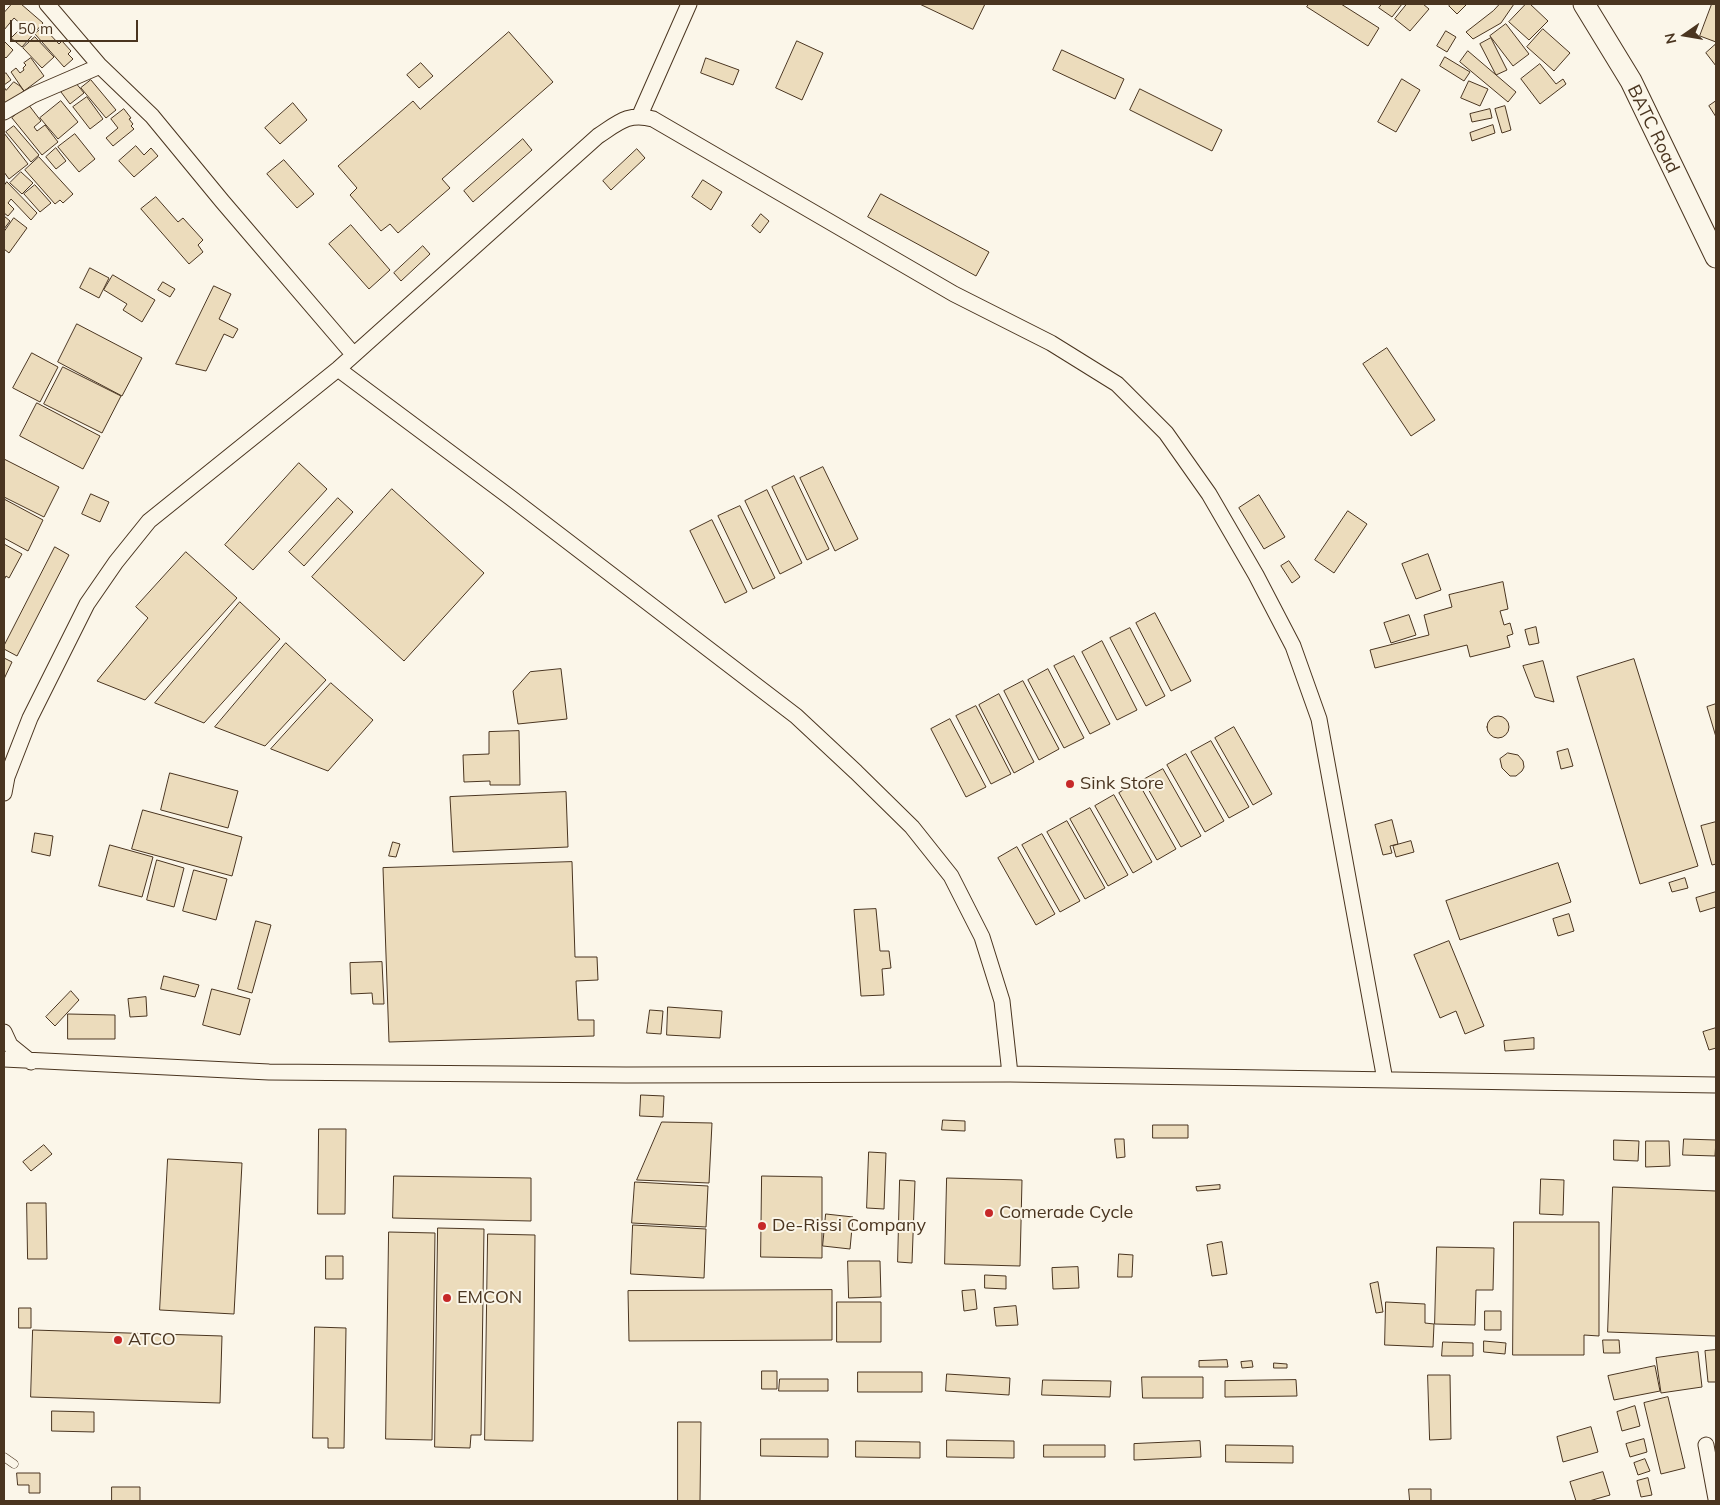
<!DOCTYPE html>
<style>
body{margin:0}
#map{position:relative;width:1720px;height:1505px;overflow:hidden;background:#fbf6e9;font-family:Mulish,sans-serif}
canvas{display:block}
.frame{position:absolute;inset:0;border:5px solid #4a3520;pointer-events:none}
.north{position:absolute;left:1660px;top:10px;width:50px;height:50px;-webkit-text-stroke:4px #fbf6e9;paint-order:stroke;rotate:257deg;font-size:14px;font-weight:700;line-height:20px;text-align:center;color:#4a3520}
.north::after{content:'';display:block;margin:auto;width:18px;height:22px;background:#4a3520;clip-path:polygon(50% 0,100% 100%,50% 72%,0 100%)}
.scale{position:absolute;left:10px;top:20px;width:128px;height:22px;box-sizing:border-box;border:2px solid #4a3520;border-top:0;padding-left:6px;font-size:15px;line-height:18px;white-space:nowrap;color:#4a3520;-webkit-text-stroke:4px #fbf6e9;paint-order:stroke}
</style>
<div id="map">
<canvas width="1720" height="1505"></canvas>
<div class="frame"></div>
<div class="north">N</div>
<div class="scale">50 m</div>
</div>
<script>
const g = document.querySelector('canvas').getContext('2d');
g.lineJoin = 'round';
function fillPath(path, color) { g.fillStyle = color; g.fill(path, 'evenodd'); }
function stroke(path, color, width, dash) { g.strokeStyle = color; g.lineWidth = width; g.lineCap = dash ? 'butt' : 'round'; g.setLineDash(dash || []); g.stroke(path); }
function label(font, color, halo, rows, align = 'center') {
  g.font = font + ' Mulish,sans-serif'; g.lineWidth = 4; g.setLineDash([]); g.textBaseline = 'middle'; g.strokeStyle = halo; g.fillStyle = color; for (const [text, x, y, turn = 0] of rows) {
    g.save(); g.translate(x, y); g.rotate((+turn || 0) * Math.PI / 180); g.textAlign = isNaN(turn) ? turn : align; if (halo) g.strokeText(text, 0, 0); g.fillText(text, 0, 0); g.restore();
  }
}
const building = new Path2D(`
 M12,4H21L43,23L22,47L11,38L23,26L14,18L4,30V13Z
 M920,4H985L973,29Z
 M1309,4H1341L1379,28L1368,46L1307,7Z
 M1382,4H1402L1392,17L1379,8Z
 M1407,4H1423L1429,9L1410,31L1395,19Z
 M1451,4H1467L1457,14L1449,6Z
 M1500,4H1514L1501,23L1473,39L1466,32L1493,11Z
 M1526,4H1530L1548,21L1529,40L1509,22Z
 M1712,4H1716V42L1700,36Z
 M1506,24L1529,54L1513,66L1490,36Z
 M43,27L59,44L62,41L71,51L68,54L73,59L64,67L35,34Z
 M1543,29L1570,53L1554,71L1527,47Z
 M1446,31L1456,37L1447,52L1437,46Z
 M509,32L553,82L442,179L450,188L398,233L390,224L381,231L350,195L357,188L338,166L413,101L420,109Z
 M35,37L54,57L42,68L23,48Z
 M1491,38L1507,70L1496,75L1480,44Z
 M4,41L13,50L6,58L4,56Z
 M797,41L823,53L802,100L776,88Z
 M1715,45L1716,47V66L1706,53Z
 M1062,50L1124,79L1115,99L1053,70Z
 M1468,51L1516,92L1508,102L1460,62Z
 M1445,57L1470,72L1464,81L1440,66Z
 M31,58L44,76L24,91L11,72L16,68L20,73L24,70L23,68L26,65L24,63Z
 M706,58L739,70L733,85L701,73Z
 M421,63L433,76L419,88L407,75Z
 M1540,64L1556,84L1563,79L1566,84L1540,104L1521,79Z
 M6,73L11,80L4,85V75Z
 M1402,79L1420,90L1396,132L1378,122Z
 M91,80L116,110L106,118L81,88Z
 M1469,81L1488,89L1480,106L1461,98Z
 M14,82L20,86L24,91L6,105L4,101V87L6,90Z
 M75,82L84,93L70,104L61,92Z
 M1140,89L1222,130L1212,151L1130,110Z
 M87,97L103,119L90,129L73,107Z
 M61,101L78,122L58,139L40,118Z
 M1716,101V117L1709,106Z
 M293,103L307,120L280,144L265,128Z
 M28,104L41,121L34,127L37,131L45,125L58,142L42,155L12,118Z
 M1505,106L1511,130L1502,133L1495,109Z
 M124,109L131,118L129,119L133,124L131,126L134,129L113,146L106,138L118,128L111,119Z
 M1490,109L1492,118L1472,122L1470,114Z
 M1493,125L1495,133L1472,141L1470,133Z
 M14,126L39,155L31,162L6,132Z
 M4,133L28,164L9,179L4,172Z
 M75,134L95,159L79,172L58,147Z
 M523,139L532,150L473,202L464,191Z
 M136,146L144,155L151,148L158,156L134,177L119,161Z
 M56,148L66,161L56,169L46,157Z
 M637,149L645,158L611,190L603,181Z
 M39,157L73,194L63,203L60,200L55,204L25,170Z
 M284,160L314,194L297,208L267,174Z
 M21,172L33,183L22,194L10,183Z
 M703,180L722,192L711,210L692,197Z
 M7,182L37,213L31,220L11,199L8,203L14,209L8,216L4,213V186Z
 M35,185L51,203L40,212L24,194Z
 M881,194L989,252L976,276L868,217Z
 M156,197L178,222L183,218L203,240L198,245L203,252L189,264L141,209Z
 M761,214L769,221L760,233L752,226Z
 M4,216L10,221L4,229Z
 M14,218L27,228L9,253L4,249V232Z
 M351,225L390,270L369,289L329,244Z
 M423,246L430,254L401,281L394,273Z
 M90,268L109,278L99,298L80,288Z
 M113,275L155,300L142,322L123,310L127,304L104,290Z
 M163,282L175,289L170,297L158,290Z
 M214,286L231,294L219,319L238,329L233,338L224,334L206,371L176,364Z
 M77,324L142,358L122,396L58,362Z
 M1387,348L1435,420L1411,436L1363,364Z
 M32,353L58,367L40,402L13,388Z
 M63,367L121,396L102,433L44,404Z
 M37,403L100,436L83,469L20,436Z
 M4,459L59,487L44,517L4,497Z
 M299,463L327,489L253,570L225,545Z
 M823,467L858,539L835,551L800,478Z
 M794,476L829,549L807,560L772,487Z
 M392,489L484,573L404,661L312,577Z
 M767,490L802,563L780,574L745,501Z
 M91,494L109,502L100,522L82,514Z
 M1259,495L1285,537L1264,549L1239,508Z
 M338,498L353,512L304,566L289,552Z
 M4,499L43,520L28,551L4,538Z
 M740,506L775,578L753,589L718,516Z
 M1348,511L1367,524L1334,573L1315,560Z
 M712,520L747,592L725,603L690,531Z
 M4,544L22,554L9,578L6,576L4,580Z
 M55,547L69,555L17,656L4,649V646Z
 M186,552L237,598L145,700L97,681L148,618L136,607Z
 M1428,554L1441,590L1416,599L1402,564Z
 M1289,561L1300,577L1292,583L1281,566Z
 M1503,582L1508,609L1500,611L1504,625L1510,623L1513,634L1507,636L1510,647L1470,657L1467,645L1375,668L1370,650L1429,635L1424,615L1452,607L1449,595Z
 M240,602L280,639L204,723L155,703Z
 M1155,613L1191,681L1171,691L1136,623Z
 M1409,615L1416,635L1391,643L1384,623Z
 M1536,627L1539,643L1529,645L1525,630Z
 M1130,628L1165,696L1146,706L1110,638Z
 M1102,641L1137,710L1117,720L1082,652Z
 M286,643L326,680L265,746L215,727Z
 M1074,656L1110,724L1090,734L1054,666Z
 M4,658L12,662L4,679Z
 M1634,659L1698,866L1640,884L1577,677Z
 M1543,661L1554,702L1535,697L1523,666Z
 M561,669L567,719L518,724L513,691L530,672Z
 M1048,669L1084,738L1064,748L1028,680Z
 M1023,681L1059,749L1039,760L1004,691Z
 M331,683L373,720L328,771L271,749Z
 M999,694L1034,762L1014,773L979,705Z
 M1716,704V737L1707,707Z
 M976,706L1011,774L991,784L956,716Z
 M1487 727a11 11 0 1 1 22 0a11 11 0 1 1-22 0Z
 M950,719L986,787L966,797L931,729Z
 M1234,727L1272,794L1253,805L1215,738Z
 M519,731L520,785H490V781L464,782L463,755L489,754V732Z
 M1211,741L1249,807L1229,818L1191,752Z
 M1568,749L1573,766L1561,769L1557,752Z
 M1508,753L1518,755L1523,761L1524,767L1522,771L1516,776H1510L1502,768L1500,759Z
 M1186,754L1224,821L1205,832L1167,765Z
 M1163,769L1201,836L1181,847L1143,780Z
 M170,773L238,791L228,828L161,810Z
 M1138,782L1176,849L1157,860L1119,793Z
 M566,792L568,847L453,852L450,797Z
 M1114,795L1152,862L1133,873L1095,806Z
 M1090,808L1128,875L1108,886L1070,819Z
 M143,810L242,837L232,876L132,849Z
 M1392,820L1398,844L1390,846L1392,853L1383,855L1375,825Z
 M1067,821L1105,888L1085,899L1047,832Z
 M1716,822V864L1712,865L1701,826Z
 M35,833L53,836L50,856L32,852Z
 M1042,834L1080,901L1060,912L1022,845Z
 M1411,841L1414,852L1396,857L1393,846Z
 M393,842L400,844L396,857L389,856Z
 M110,845L153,857L142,897L99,886Z
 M1017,847L1055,914L1036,925L998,858Z
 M157,860L184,868L174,907L147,900Z
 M572,862L575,957H597L598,980L576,981L578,1020H594V1036L389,1042L383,868Z
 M1558,863L1571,902L1460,940L1446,901Z
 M194,870L227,879L216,920L183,911Z
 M1685,878L1688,888L1672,892L1669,883Z
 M1716,892V907L1700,912L1696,898Z
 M876,909L880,951H889L891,968L882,969L884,995L861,996L854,910Z
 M1569,914L1574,931L1558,936L1553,919Z
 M256,921L271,925L252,993L238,989Z
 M1449,941L1484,1026L1465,1034L1456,1011L1440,1018L1414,955Z
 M382,962L384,1004H373L372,993L351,994L350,963Z
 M164,976L199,985L195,997L161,989Z
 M212,989L250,999L240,1035L203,1025Z
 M71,991L79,1000L55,1026L46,1017Z
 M146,997L147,1016L130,1017L128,999Z
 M668,1007L722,1011L720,1038L667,1035Z
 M650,1010L663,1011L661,1034L647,1033Z
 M68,1014L115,1015V1039H68Z
 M1716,1028V1048L1709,1050L1703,1032Z
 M1534,1038V1049L1505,1051L1504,1041Z
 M641,1095L664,1096L663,1117L640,1116Z
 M943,1120L965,1121V1131L942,1130Z
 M662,1122L712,1123L709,1183L637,1180Z
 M1153,1125H1188V1138H1153Z
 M319,1129H346L345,1214H318Z
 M1115,1139H1124L1125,1157L1117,1158Z
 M1684,1139L1716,1140L1715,1156L1683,1155Z
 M1614,1140L1639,1141L1638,1161L1614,1160Z
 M1646,1141H1669L1670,1166L1646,1167Z
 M44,1145L52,1154L31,1171L23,1162Z
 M869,1152L886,1153L884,1209L867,1208Z
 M168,1159L242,1163L234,1314L160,1310Z
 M394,1176L531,1178V1221L393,1218Z
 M762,1176L822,1177V1258L761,1257Z
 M947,1178L1022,1180L1020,1266L945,1264Z
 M1541,1179L1564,1180L1563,1215L1540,1214Z
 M900,1180L915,1181L912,1263L898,1262Z
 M635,1182L708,1186L706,1227L632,1223Z
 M1220,1185V1189L1197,1191L1196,1187Z
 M1613,1187L1716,1191V1336L1608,1332Z
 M27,1203H46L47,1259H28Z
 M826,1214L853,1217L850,1249L823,1246Z
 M1514,1222H1599V1336L1584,1335V1355H1513Z
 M633,1225L706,1229L704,1278L631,1274Z
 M438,1228L484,1229L481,1435H471L470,1448L435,1447Z
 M389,1232L435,1233L432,1440L386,1439Z
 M488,1234L535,1235L533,1441L485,1440Z
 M1222,1242L1227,1274L1212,1276L1207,1245Z
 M1437,1247L1494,1248L1493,1290H1476L1475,1325L1435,1324Z
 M1119,1254L1133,1255L1132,1277H1118Z
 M326,1256H343V1279H326Z
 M848,1261H880L881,1297L849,1298Z
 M1078,1267L1079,1288L1053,1289L1052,1268Z
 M985,1275L1006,1276V1289L985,1288Z
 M1378,1282L1383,1312L1376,1313L1370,1284Z
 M832,1290V1340L629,1341L628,1291Z
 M975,1290L977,1309L964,1311L962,1291Z
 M837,1302H881V1342H837Z
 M1386,1302L1425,1304V1323L1434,1324L1433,1347L1385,1345Z
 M1016,1306L1018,1325L996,1326L994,1308Z
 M19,1308H31V1328H19Z
 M1485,1311H1501V1330H1485Z
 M315,1327L346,1328L344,1448H328V1438H313Z
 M33,1330L222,1336L220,1403L31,1397Z
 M1603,1340H1619L1620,1353H1604Z
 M1484,1341L1506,1343L1505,1354L1484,1352Z
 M1443,1342L1473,1343V1356H1442Z
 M1716,1350V1382H1708L1705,1351Z
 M1698,1352L1702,1387L1661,1393L1656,1358Z
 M1227,1360L1228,1367H1199V1361Z
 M1252,1361L1253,1367L1242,1368L1241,1362Z
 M1274,1363L1287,1364V1368H1274Z
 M1655,1366L1660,1391L1614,1400L1608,1376Z
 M762,1371H777V1389H762Z
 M858,1372H922V1392H858Z
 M947,1374L1010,1378L1009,1395L946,1391Z
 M1428,1375H1450L1451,1439L1430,1440Z
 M1142,1377H1203V1398H1143Z
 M780,1379H828V1391H779Z
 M1043,1380L1111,1381L1110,1397L1042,1395Z
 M1296,1380L1297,1396L1225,1397V1381Z
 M1668,1397L1685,1468L1661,1474L1644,1403Z
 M1635,1406L1640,1426L1622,1431L1617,1412Z
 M52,1411L94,1412V1432L52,1431Z
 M678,1422H701L700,1501H678Z
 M1591,1427L1598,1452L1563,1462L1557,1437Z
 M761,1439H828V1457L761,1456Z
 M1644,1439L1647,1452L1630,1457L1626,1444Z
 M947,1440L1014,1441V1458L947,1457Z
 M856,1441L920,1442V1458L856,1457Z
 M1200,1441L1201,1457L1134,1460V1444Z
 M1044,1445H1105V1457H1044Z
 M1226,1445L1293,1446V1463L1226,1462Z
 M1645,1459L1650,1471L1638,1475L1634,1463Z
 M1603,1472L1610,1495L1589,1501H1576L1570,1482Z
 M17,1473H40V1493H29V1485H18Z
 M1648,1478L1652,1495L1641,1497L1637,1481Z
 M112,1487H140V1501H112Z
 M1409,1489H1431V1501H1410Z`);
fillPath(building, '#ecdcbc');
stroke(building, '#4a3520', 1);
const lane = new Path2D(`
 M4,1457L14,1464`);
const street = new Path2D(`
 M47,4L100,66L152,116L222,201L353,354
 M4,112L33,95L100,66
 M640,115L689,4
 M338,369L511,498L796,716L856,772L912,827L951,876L982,937L1002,1001L1010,1074
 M4,793L7,777L30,718L87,604L116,562L149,521L338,369L598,136C618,123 628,112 653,119L954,294L1051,343L1117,384L1166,433L1209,494L1256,575L1293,646L1319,719L1385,1080
 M4,1032L10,1045L31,1062
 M4,1059L269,1072L626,1075L1010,1074L1716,1085
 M1706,1445L1716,1499`);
const secondary = new Path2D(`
 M1584,4L1631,81L1716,257`);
stroke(lane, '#4a3520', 9);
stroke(street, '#4a3520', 17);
stroke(secondary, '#4a3520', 23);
stroke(lane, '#fbf6e9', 8);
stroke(street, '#fbf6e9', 15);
stroke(secondary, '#fbf6e9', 21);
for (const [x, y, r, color] of [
 [1070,784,5,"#c62828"],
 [989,1213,5,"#c62828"],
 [762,1226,5,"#c62828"],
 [447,1298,5,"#c62828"],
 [118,1340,5,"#c62828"]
]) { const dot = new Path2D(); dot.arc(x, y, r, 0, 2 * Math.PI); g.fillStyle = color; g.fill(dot); stroke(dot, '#fbf6e9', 2); }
label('18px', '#4a3520', '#fbf6e9', [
 ["BATC Road",1653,129,64]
]);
label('18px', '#4a3520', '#fbf6e9', [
 ["Sink Store",1080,784],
 ["Comerade Cycle",999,1213],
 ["De-Rissi Company",772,1226],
 ["EMCON",457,1298],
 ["ATCO",128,1340]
], 'left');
</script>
